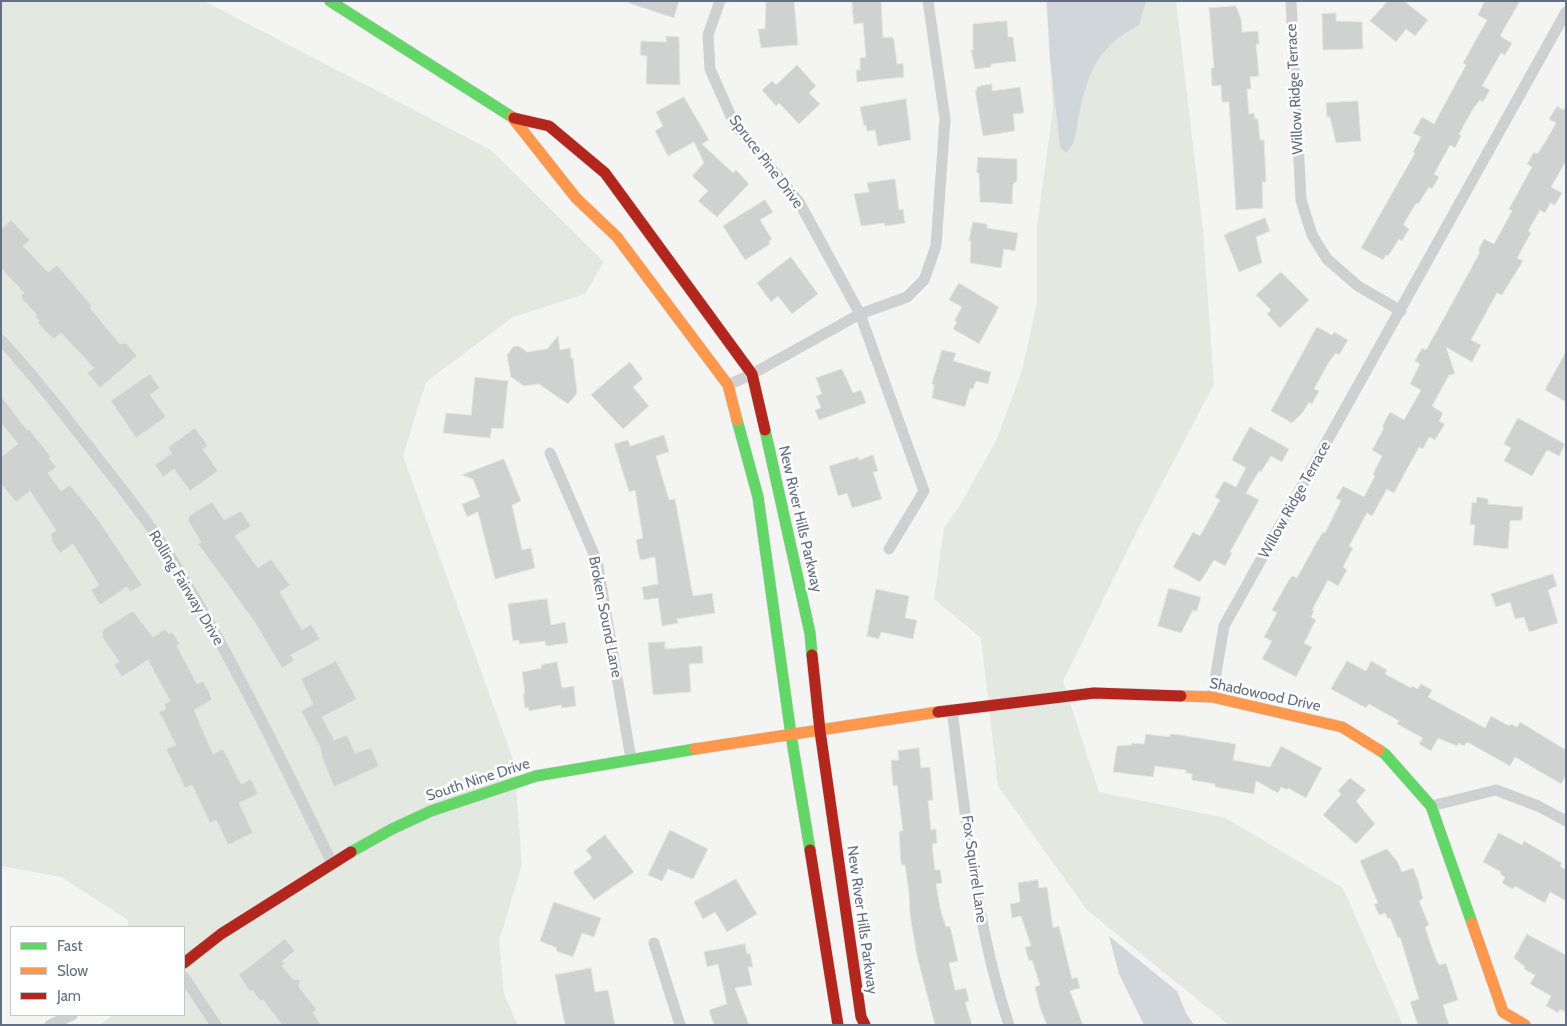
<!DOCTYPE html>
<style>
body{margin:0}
#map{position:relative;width:1567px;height:1026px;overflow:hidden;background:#f4f5f2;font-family:Cabin,sans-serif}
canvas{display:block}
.frame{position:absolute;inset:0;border:2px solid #637084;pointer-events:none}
.legend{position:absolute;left:10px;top:926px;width:175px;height:90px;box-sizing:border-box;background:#fff;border:1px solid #c1c6ce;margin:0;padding:6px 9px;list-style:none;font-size:15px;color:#637084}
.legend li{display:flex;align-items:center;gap:10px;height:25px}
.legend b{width:25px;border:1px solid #c1c6ce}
</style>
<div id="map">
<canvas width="1567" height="1026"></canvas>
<div class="frame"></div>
<ul class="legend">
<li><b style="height:6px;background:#63d668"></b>Fast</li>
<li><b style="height:6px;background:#ff974d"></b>Slow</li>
<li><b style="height:6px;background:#b3261e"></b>Jam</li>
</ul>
</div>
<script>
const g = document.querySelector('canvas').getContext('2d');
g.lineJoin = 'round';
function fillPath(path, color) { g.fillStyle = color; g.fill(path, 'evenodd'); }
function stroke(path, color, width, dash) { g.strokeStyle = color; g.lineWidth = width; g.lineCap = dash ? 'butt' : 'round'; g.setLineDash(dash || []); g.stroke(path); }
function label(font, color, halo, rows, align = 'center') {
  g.font = font + ' Cabin,sans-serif'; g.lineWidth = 5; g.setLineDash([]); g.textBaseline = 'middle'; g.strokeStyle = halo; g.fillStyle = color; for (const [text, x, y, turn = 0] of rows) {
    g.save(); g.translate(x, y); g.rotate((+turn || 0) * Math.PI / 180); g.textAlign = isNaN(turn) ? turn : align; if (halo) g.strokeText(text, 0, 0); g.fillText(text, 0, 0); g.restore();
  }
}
fillPath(new Path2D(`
 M1,1H204L491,150L604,262L585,294L513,317L426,382L403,456L514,762L522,865L499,941L504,994L518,1025H99L113,1015H184V927H128V920L61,877L1,866Z
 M1046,1H1176L1203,230L1214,384L1133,539L1063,681L1099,792L1226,818L1343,888L1403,1025H1229L1087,910L998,786L981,638L934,599L944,527L959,507L997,439L1022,370L1037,303V226L1053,109Z`), '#e3e8e0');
fillPath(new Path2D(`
 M1047,1H1146L1139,25C1098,47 1089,69 1079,114C1076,129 1077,142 1066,153L1060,147L1050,58Z
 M1109,936L1177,991L1186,1013L1194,1025H1144L1119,974Z`), '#d0d6da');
const building = new Path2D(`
 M630,1H679L674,18L629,3Z
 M794,1L798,45L761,48L758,29H765L766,2Z
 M852,1H881L883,38L892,37L894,40L897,64L903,63L904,77L857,82L856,70H860V58L866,57L863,23L854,24Z
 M1388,1H1404L1428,20L1415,36L1406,29L1396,42L1370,21Z
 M1485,1H1520L1500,36L1512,43L1505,55L1501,53L1482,86L1490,90L1483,102L1480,100L1473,109L1459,134L1461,136L1455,148L1450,145L1434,174L1439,177L1432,189L1429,187L1418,204L1416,203L1403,225L1409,229L1402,241L1399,239L1388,256L1386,255L1383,260L1361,248L1415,153L1413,152L1421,137L1413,133L1422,117L1434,124L1466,65L1463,63L1487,20L1478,15Z
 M1236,6L1241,19L1242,32L1258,31L1259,44H1256L1259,76L1250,77L1251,89H1247L1249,114L1254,113L1255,119H1258L1260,140H1264L1266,182H1262L1263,208L1236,210L1229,102H1222L1221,85L1212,86L1211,68H1214L1209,8Z
 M1336,13V21L1362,22L1363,49L1323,50L1322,14Z
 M1007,21L1008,37H1013L1016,61L991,64V67L975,69L971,50H973V24Z
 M666,36L679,37L680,85L646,84L647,56L640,55L641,41L666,42Z
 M797,65L816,86L809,93L820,104L799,124L779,103L776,106L762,90L772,81L776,85Z
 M992,84V91L1020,87L1024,113L1013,114L1015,131L983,136L975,90H977V87Z
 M684,97L709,140L702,144L733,173L736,170L749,184L717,217L698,201L708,191L692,176L704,163L694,142L668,156L655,131L663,126L656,112Z
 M906,99L911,140L878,146L875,130L867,131L866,125L864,126L860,107Z
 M1358,101L1361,141L1336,143L1330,117H1327L1326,103Z
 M1566,105V161L1551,187L1562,193L1555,205L1550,203L1545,213L1540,210L1528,231L1531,233L1517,258L1523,261L1502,295L1497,293L1471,340L1481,345L1472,362L1446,347L1455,374L1449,375L1432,406L1443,413L1439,421L1445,424L1435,440L1429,437L1423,449L1419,447L1394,493L1387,489L1372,516L1367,513L1349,546L1353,548L1343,567L1347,570L1338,586L1328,580L1312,610L1314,611L1311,617L1316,620L1304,643L1312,647L1296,677L1262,659L1272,641L1264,637L1277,613L1272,610L1287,583L1292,576L1297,578L1315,545L1323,532L1325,533L1341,501L1336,498L1343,486L1364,497L1375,476L1373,474L1382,456L1372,450L1384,428L1382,427L1390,412L1404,420L1421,390L1410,384L1420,364L1415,361L1422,348L1426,350L1444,318L1480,252L1478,251L1484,239L1494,244L1512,211L1509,209L1532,167L1527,164L1534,152L1537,154L1544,144L1556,123L1549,119L1557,106L1563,110Z
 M978,157L1017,159V181L1013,184L1012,204L980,202L979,173H977Z
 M895,179L899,210L903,209L905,223L885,226L884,223L861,226L854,194L869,192L867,183Z
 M765,200L773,212L760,220L772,239L769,241L770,244L745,260L723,226Z
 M1265,218L1270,231L1256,237L1262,263L1239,272L1224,235Z
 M11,220L30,240L23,246L48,272L57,265L92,306L90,308L120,344L126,343L137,356L100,388L87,373L94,368L61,333L54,339L47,333L38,323L39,321L35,316L37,315L22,299L21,295L24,293L1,268V230Z
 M973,222L987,224V228L1018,233L1015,251L1004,249L1001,268L970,263L971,241H969Z
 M791,257L818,294L792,314L778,296L771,302L757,283Z
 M1281,272L1309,300L1280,328L1267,314L1271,310L1256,295Z
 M959,283L999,307L979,344L953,329L957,322L954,321L962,307L949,300Z
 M1317,327L1332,335L1334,332L1348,340L1339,355L1336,353L1329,362L1314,389L1319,391L1312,404L1309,402L1303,412L1292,423L1271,411Z
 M558,336L560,350L570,348L571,358H573L577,393L568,404L539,384L524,386L511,377L507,355L513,347L519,346L527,352L547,349Z
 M942,350L956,353L953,361L991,372L988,384L976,381L973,389H970L965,407L932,398L934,385L932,384Z
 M1566,352V402L1545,390Z
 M630,362L643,379L633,387L649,406L623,429L591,395Z
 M842,369L853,393L861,390L866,403L819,420L815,410L821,408L816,396L822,394L816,378Z
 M150,374L160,388L150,395L166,417L136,438L111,401Z
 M475,377L508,381L503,429L492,428L490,438L443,433L446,413L471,415Z
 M1,396L27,430L29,429L51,457L49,458L56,467L48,473L61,491L70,485L97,518L142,585L130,592L127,587L100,605L91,590L99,585L73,544L60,553L52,542L51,534L56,530L30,491L16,502L1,484V457L18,444L1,423Z
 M1518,418L1565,444L1559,456L1547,450L1532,476L1504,461L1511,448L1504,444Z
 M1250,427L1289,449L1282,462L1271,456L1261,472L1259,471L1246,493L1259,500L1230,552L1232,553L1225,566L1214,560L1200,582L1173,567L1193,532L1200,536L1220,500L1215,497L1224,481L1236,487L1246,468L1232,460Z
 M195,428L208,446L203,449L218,471L190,491L174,469L163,477L155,465L172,453L168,448Z
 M664,435L669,452L656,456L669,500L675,499L693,596L712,593L715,613L677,619L678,623L662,626L658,598L644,600L642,587L658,584L655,557L640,560L636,540L643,538L635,490L629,492L614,444L628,440L630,446Z
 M873,455L878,471L873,472L882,499L852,508L847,493L838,496L829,466L858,457L859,460Z
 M504,459L521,501L512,505L522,550L531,548L535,568L495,579L478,512L467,517L462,504L480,497L473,479L462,475Z
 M1477,497L1488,499V504L1523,507L1522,520L1510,521L1508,549L1473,545L1475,525L1470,524L1472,502L1476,503Z
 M212,502L224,520L241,511L251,526L235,536L258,568L271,559L290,585L280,592L302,630L311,624L320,639L291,655L294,661L282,668L254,621L198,544L201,542L188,521L189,516Z
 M1553,574L1557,586L1548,590L1558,623L1529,632L1524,617L1515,619L1510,602L1496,607L1491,594Z
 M1169,588L1201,597L1197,611L1193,610L1181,633L1158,626Z
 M876,589L909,596L905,618L917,620L913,639L881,632L879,639L867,636Z
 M547,599L551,625L565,622L568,643L546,646L545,641L519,644V640L513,641L508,604Z
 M133,611L153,637L165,629L169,634L172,632L180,644L177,646L197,684L203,681L210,694L212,700L194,710L213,754L223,749L241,784L251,779L258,794L239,803L253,833L228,845L216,820L210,823L192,785L185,788L166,749L176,745L159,712L166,709L164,704L170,701L148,660L122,677L114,665L119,662L102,637L103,630Z
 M665,642V649L702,646L703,663L689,664L691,692L653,695L648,643Z
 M336,661L357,699L322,717L334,740L347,735L355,753L371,748L379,766L334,787L322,757L320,747L301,711L313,704L301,679Z
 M1347,661L1366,671L1371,661L1387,670L1385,674L1411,688L1412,686L1418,689L1421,684L1432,690L1428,697L1485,728L1491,716L1509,726L1511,724L1517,727L1520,722L1566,750V775L1561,784L1515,757L1510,766L1467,742L1464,746L1459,743L1457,746L1438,738L1431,751L1419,744L1423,738L1397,724L1399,721L1369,704L1366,708L1331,689Z
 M557,662L562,688L574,686L576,706L562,708L561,705L529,711L528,707L525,708L523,694L525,693L522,672L542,668L541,665Z
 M1146,734L1170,737V734L1180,735L1236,744L1233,760L1270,767L1281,746L1322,768L1306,798L1288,788L1287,790L1281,787L1278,793L1256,781L1254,794L1215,787V784L1192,780V774L1186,773V770L1155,766L1153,777L1113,772L1117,746L1131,745L1132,743L1144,744Z
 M919,748L921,768L930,767L933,800L928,801L931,830L936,829L937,843L932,844L935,870H940L942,883L936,884L940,908L946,927L950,926L958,961L949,963L955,990L966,988L969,1001L965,1002L972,1025H935L917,956L910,915L909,893L905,865H901L899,831H903L897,785L893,786L891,760H899L898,751Z
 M1350,778L1366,790L1356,801L1375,824L1356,844L1323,815L1341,794L1338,791Z
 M670,830L708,849L693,879L668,869L662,881L648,875Z
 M1499,833L1522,845L1524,841L1562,863L1560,866L1566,870V901L1550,892L1545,903L1515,886L1513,889L1502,883L1505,877L1500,874L1501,872L1483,862Z
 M605,835L634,872L594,900L573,872L592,858L586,850Z
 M1387,849L1397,861L1402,872L1413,868L1418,880L1423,899L1419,901L1429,925L1425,927L1434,954L1439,965L1446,963L1458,1000L1443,1005L1449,1025H1418L1410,1002L1419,999L1400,937L1398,938L1390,918L1388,919L1385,913L1379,915L1374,904L1378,903L1360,861Z
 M736,879L757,914L727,932L715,912L703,919L694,902Z
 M1038,880L1039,888L1047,887L1053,928L1059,926L1072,979L1077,977L1080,988L1070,991L1083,1025H1047L1040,1008L1035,987L1040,985L1032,960L1029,961L1025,947L1031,946L1021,916L1012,918L1010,904L1020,902L1018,883Z
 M554,902L601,918L594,937L582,933L573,957L556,951L557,948L540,941Z
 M1527,934L1566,955V1012L1560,1009L1558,1013L1546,1006L1551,996L1530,984L1535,975L1524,969L1525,967L1514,958Z
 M285,939L295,951L282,961L285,964L282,966L293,979L300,980L299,987L317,1010L313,1012L321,1025H282L263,1000L260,1001L252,990L250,992L239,975Z
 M745,944L747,954L750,953L753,967H748L752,985L735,988L749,1025H714L709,1010L727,1004L718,964L707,967L704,952Z
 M591,968L595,992L608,990L615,1025H565L555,975Z`);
fillPath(building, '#d0d2d2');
stroke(building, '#e4e4e2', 1);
const fast = new Path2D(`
 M330,1L512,117
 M737,420L758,497L791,735L810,850
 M765,430L810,633L812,655
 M1379,750L1385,754L1431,806L1472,923
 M351,852L392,829L431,811L536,776L695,749`);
const slow = new Path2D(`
 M512,117L576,198L617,237L728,385L737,420
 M1181,696L1212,697L1342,727L1379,750
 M695,749L938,712
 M1472,923L1503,1012L1525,1025`);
const jam = new Path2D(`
 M514,118L549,126L605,173L752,374L765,430
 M812,655L820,731L861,1017L865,1025
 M938,712L1094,693L1181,696
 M810,850L838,1025
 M184,963L221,934L351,852`);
stroke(fast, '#d0d2d2', 12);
stroke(slow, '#d0d2d2', 12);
stroke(jam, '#d0d2d2', 12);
stroke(new Path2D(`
 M720,1L708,35L710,69L734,123L799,202L860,314L907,297L924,280L936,246L945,119L928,1
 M1291,1L1301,200L1312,235L1327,259L1358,286L1401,311
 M1,340C35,377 66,417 97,457C121,487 144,516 165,548C228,649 280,756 332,863
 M728,385L752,374L860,314L924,491L889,549
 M550,453L597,561L631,759
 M1212,697L1224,626L1566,12
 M952,710C966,816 975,924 1009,1025
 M1431,806L1496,790L1538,806L1566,821
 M654,943L680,1025
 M184,977L216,1025
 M50,1025L72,1015`), '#cfd0d1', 11);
stroke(fast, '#63d668', 11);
stroke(slow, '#ff974d', 11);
stroke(jam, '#b3261e', 11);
label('15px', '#637084', '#fff', [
 ["Willow Ridge Terrace",1295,89,-93],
 ["Spruce Pine Drive",766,162,53],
 ["Willow Ridge Terrace",1295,500,-61],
 ["New River Hills Parkway",800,519,77],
 ["Rolling Fairway Drive",186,588,59],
 ["Broken Sound Lane",605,617,79],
 ["Shadowood Drive",1265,695,12],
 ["South Nine Drive",478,780,-18],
 ["Fox Squirrel Lane",974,869,82],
 ["New River Hills Parkway",862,920,82]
]);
</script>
